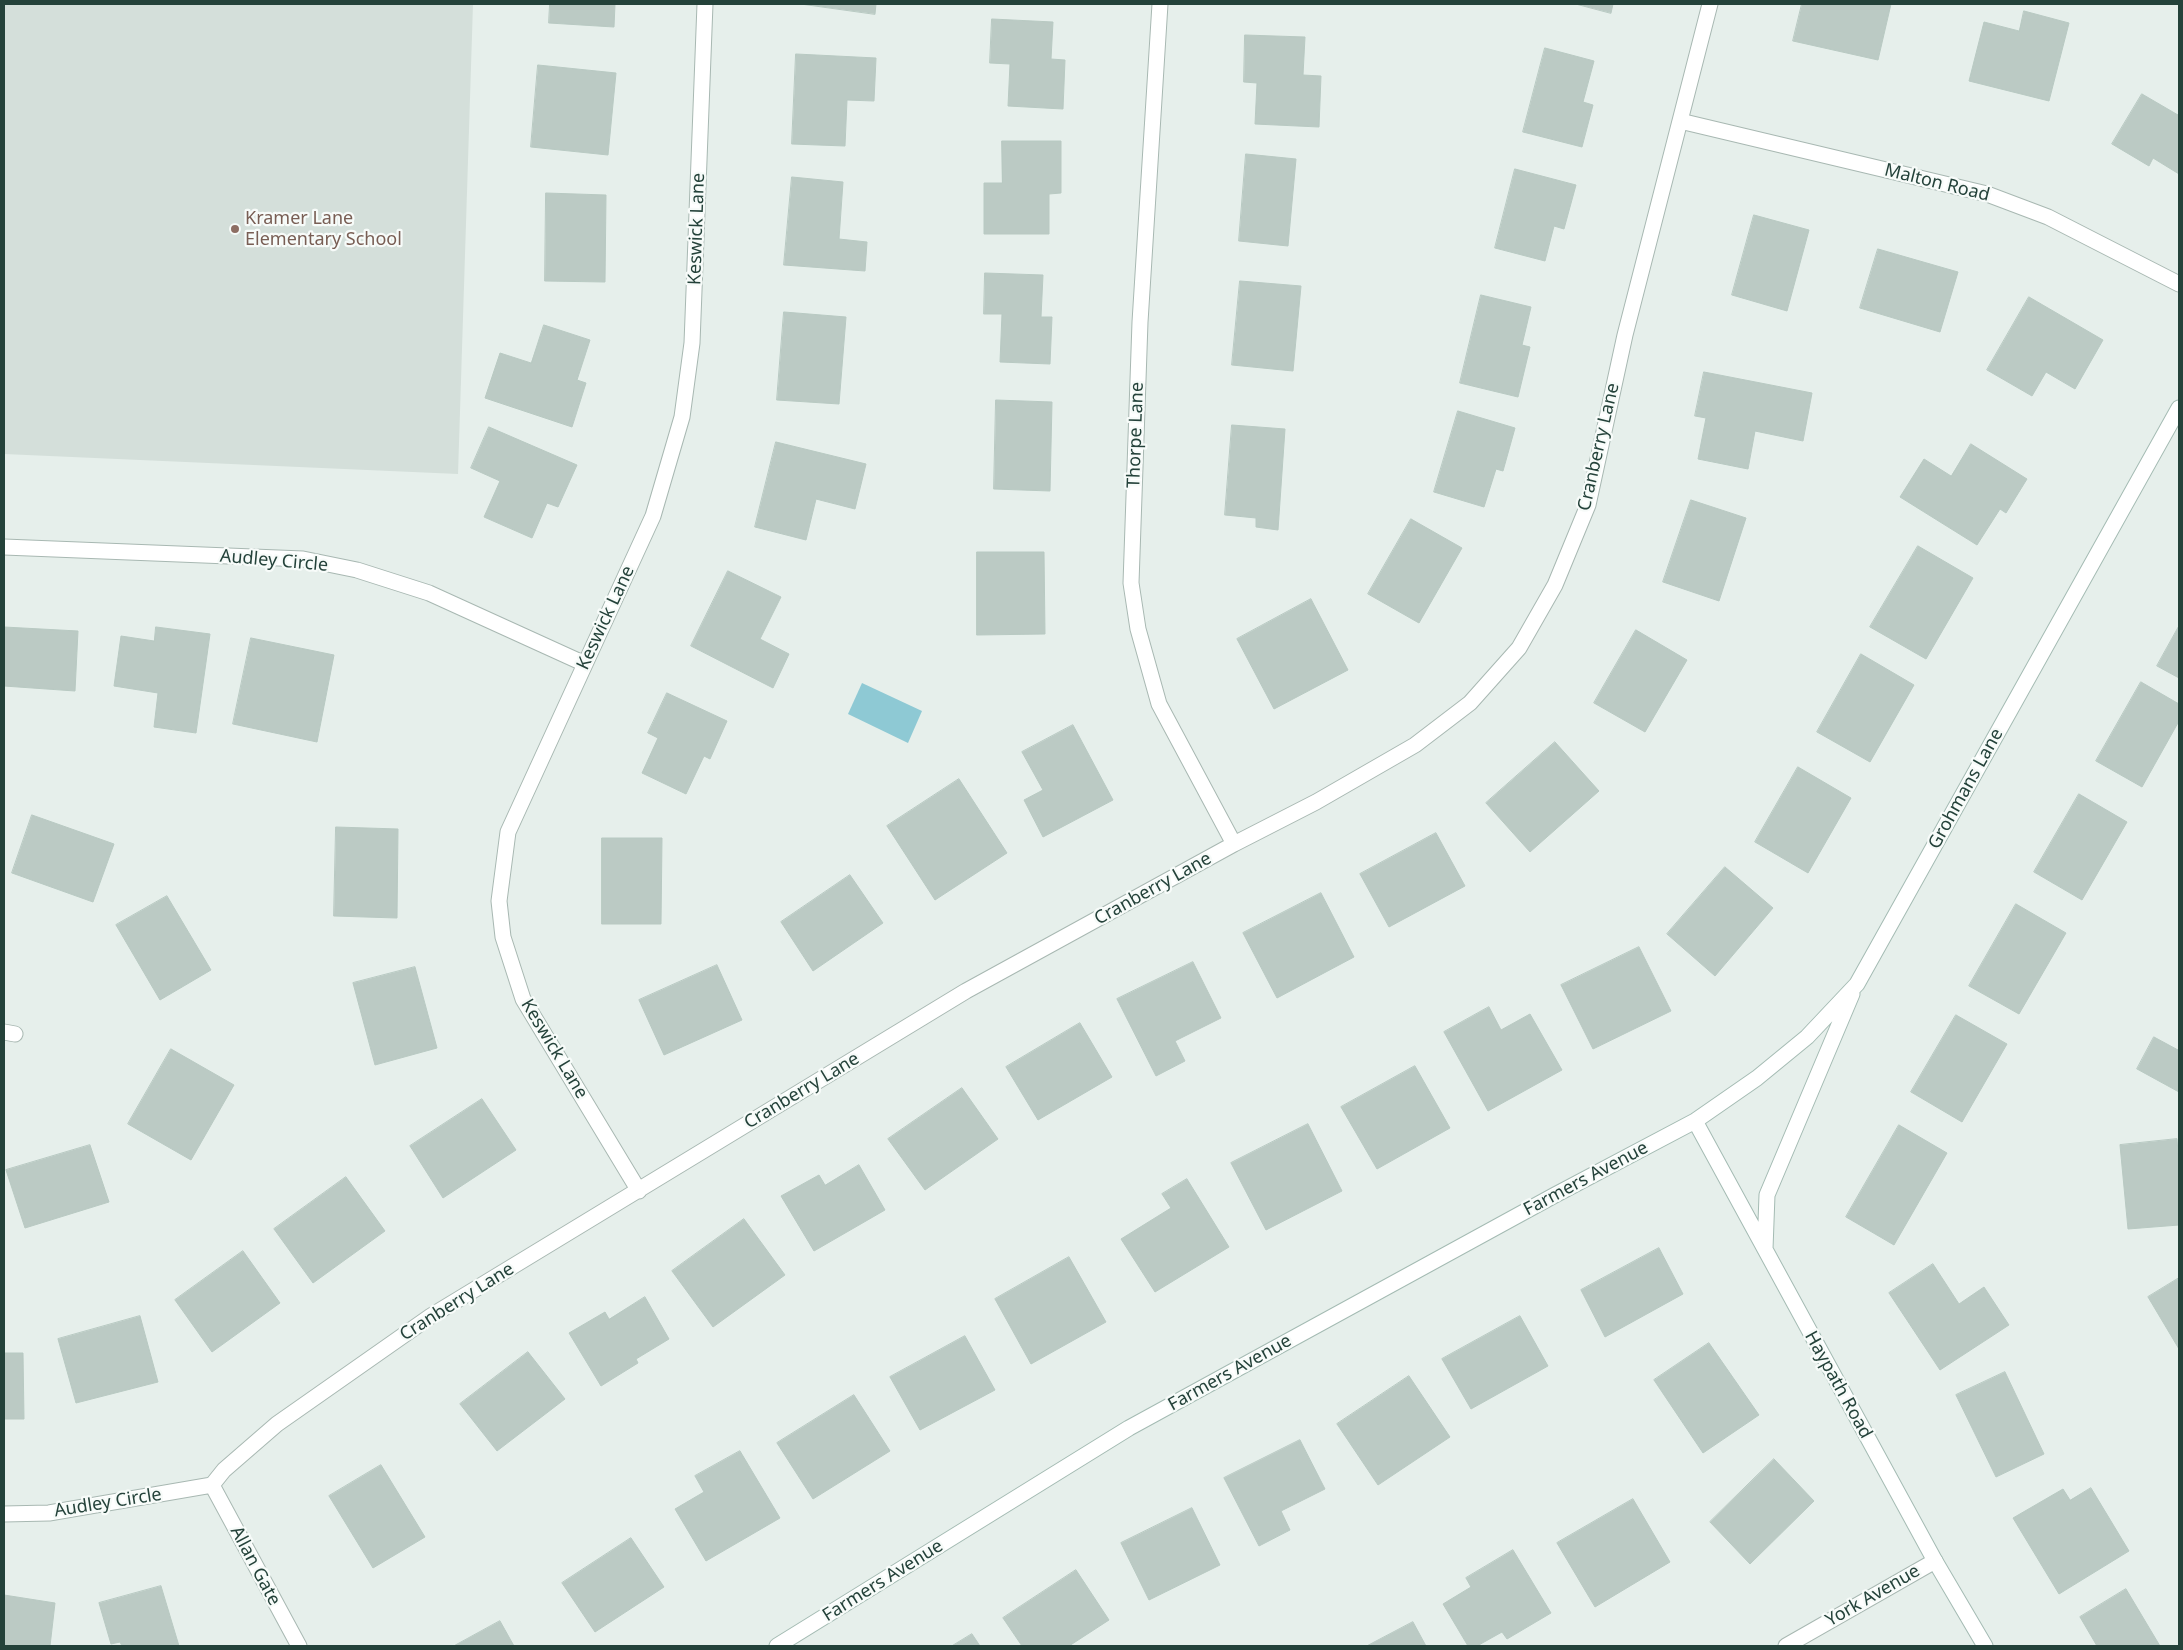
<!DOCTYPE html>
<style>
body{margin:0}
#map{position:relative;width:2183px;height:1650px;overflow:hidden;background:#e6efeb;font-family:"Noto Sans",sans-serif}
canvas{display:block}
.frame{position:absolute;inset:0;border:5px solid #24423a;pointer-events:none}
</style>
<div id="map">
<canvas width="2183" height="1650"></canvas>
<div class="frame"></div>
</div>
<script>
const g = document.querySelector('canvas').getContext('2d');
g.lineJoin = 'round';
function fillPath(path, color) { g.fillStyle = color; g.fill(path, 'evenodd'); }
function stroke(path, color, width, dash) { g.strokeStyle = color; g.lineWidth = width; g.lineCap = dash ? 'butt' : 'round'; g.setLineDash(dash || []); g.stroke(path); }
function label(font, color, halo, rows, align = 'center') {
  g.font = font + ' "Noto Sans",sans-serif'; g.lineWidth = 4.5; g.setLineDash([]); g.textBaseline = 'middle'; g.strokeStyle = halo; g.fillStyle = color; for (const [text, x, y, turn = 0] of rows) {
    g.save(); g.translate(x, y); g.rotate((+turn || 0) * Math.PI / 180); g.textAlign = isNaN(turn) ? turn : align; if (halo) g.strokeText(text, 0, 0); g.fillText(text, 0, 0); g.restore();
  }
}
fillPath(new Path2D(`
 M4,4H473L458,474L4,454Z`), '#d4dfda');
fillPath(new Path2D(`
 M862,683L922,711L908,743L848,714Z`), '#8ec9d4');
const building = new Path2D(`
 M550,4H615L614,27L549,23Z
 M801,4H876L875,14Z
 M1576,4H1613L1611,13Z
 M1802,4H1891L1878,60L1793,41Z
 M2024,11L2069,23L2049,101L1969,81L1984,22L2019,31Z
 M992,19L1053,22L1051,59L1065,60L1063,109L1008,106L1010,64L990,63Z
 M1245,35L1305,37L1303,75L1321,76L1319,127L1255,124L1257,83L1244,82Z
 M1545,48L1594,61L1583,102L1593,105L1582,147L1523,132Z
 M796,54L876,58L874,101L847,100L845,146L792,144Z
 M538,65L616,73L608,155L531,147Z
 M2142,94L2178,115L2179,113V174L2153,158L2149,166L2112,144Z
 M1002,141H1061V193L1049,194V234H984V183H1002Z
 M1246,154L1296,159L1288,246L1239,241Z
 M1515,169L1576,185L1564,229L1554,226L1545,261L1495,248Z
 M792,177L843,182L839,239L867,242L865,271L784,265Z
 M546,193L606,195L605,282L545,281Z
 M1754,215L1809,230L1787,311L1732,295Z
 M1878,249L1958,272L1940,332L1860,308Z
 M985,273L1043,275L1041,317H1052L1050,364L1000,362L1002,314H984Z
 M1240,281L1301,286L1293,371L1232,365Z
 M1481,295L1531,307L1522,345L1530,347L1518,397L1460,383Z
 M2029,297L2103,340L2075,389L2046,372L2032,396L1987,370Z
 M784,312L846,317L839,404L777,400Z
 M544,325L590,340L577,380L586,383L572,427L485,398L500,353L531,363Z
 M1704,372L1812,393L1803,441L1755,431L1748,469L1698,459L1706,418L1695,416Z
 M996,400L1052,402L1050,491L994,489Z
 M1458,411L1515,428L1503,471L1496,469L1484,507L1434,492Z
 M1232,425L1285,429L1278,530L1256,527V518L1225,515Z
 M489,427L577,465L558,507L547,503L532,538L484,517L500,481L471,468Z
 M776,442L866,464L855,509L816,499L806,540L755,527Z
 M1971,444L2027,479L2006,513L2000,509L1977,545L1900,497L1924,459L1951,476Z
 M1691,500L1746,518L1719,601L1663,582Z
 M1411,519L1462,548L1419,623L1368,594Z
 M1918,546L1973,578L1926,659L1870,627Z
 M977,552H1044L1045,634L977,635Z
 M728,571L781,597L760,639L789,654L773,688L691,646Z
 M1311,599L1348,670L1274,709L1237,639Z
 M2179,626V678L2157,666Z
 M4,627L78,631L75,691L4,686Z
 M156,627L210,634L196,733L154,727L158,693L114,686L121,636L154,641Z
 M1636,630L1687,660L1645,732L1594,703Z
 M251,638L334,655L317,742L233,724Z
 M1861,654L1914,685L1870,762L1817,732Z
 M2141,682L2179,704V721L2142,787L2096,761Z
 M667,693L727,721L710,759L704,756L686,794L642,773L658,738L648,733Z
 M1073,725L1113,800L1043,837L1024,800L1043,790L1022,752Z
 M1555,742L1599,791L1530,852L1486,803Z
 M1798,767L1851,798L1808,873L1755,842Z
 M959,779L1007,853L935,900L887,826Z
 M2079,794L2127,822L2082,900L2034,872Z
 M32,815L114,844L93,902L12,873Z
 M336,827L398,829L397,918L334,916Z
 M1436,833L1465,886L1389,927L1360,874Z
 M602,838H662L661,924H602Z
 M1725,867L1773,908L1715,976L1667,934Z
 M850,875L883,923L813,971L781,922Z
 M1321,893L1354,957L1277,998L1243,933Z
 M167,896L211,970L160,1000L116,925Z
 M2016,904L2066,933L2019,1014L1969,986Z
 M1639,947L1671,1011L1593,1049L1561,985Z
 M1193,962L1221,1018L1175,1041L1185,1061L1156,1076L1117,999Z
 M717,965L742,1020L664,1055L639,1000Z
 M415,967L437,1048L375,1065L353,983Z
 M1489,1007L1501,1030L1530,1014L1562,1070L1488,1111L1444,1032Z
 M1956,1015L2007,1044L1962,1122L1911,1092Z
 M1080,1023L1112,1077L1038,1120L1006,1067Z
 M2154,1037L2178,1050L2179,1047V1092L2137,1069Z
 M171,1049L234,1085L191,1160L128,1124Z
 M1415,1066L1450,1128L1377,1169L1341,1107Z
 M962,1088L998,1139L925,1190L888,1139Z
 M482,1099L516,1150L443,1198L410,1146Z
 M1308,1124L1342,1191L1266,1230L1231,1163Z
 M1899,1125L1947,1153L1894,1245L1846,1217Z
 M2177,1139L2179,1167V1225L2128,1229L2120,1145Z
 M90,1145L109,1202L25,1228L6,1170Z
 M859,1165L885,1210L814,1251L781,1196L819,1175L825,1185Z
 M346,1177L385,1231L313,1283L274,1229Z
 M1187,1179L1229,1247L1155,1292L1121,1239L1171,1208L1162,1194Z
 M744,1219L785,1275L713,1327L672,1271Z
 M1659,1248L1683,1294L1605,1337L1581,1290Z
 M243,1251L280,1303L212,1352L175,1300Z
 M1069,1257L1106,1322L1031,1364L995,1299Z
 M1933,1264L1959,1304L1984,1287L2009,1325L1940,1370L1889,1293Z
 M2179,1278V1349L2148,1297Z
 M645,1297L669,1339L636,1359L638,1363L601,1386L569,1333L605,1312L609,1319Z
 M140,1316L158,1382L76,1403L58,1339Z
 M1520,1316L1548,1366L1471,1409L1442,1359Z
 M965,1336L995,1390L920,1430L890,1377Z
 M1709,1343L1759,1415L1703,1453L1654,1380Z
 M528,1352L565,1399L497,1451L460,1404Z
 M4,1353H23L24,1419H4Z
 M2005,1372L2044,1454L1996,1477L1956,1395Z
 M1409,1376L1450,1437L1378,1485L1337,1424Z
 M854,1395L890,1451L813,1499L777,1443Z
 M1300,1440L1325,1489L1281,1511L1290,1530L1259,1546L1224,1478Z
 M740,1451L780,1518L706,1561L675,1509L704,1492L695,1476Z
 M1774,1459L1814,1501L1750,1564L1710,1522Z
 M381,1465L425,1537L373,1568L329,1496Z
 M2091,1488L2129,1551L2059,1594L2013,1518L2063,1489L2070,1500Z
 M1633,1499L1670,1562L1595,1607L1557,1543Z
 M1192,1508L1220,1565L1149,1600L1121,1543Z
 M631,1538L664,1587L595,1632L562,1583Z
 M1513,1550L1551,1613L1507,1639L1502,1632L1477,1646H1468L1443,1604L1471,1587L1466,1578Z
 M1076,1570L1109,1620L1069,1646H1022L1003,1618Z
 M161,1586L179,1646H122L120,1642L111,1644L99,1603Z
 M2126,1589L2160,1646H2097L2080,1617Z
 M4,1595L55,1603L50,1646H4Z
 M500,1621L514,1646H454Z
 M1413,1622L1426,1646H1367Z
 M972,1634L980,1646H952Z`);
fillPath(building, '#bbcac4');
stroke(building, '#b8c9c2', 1);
const street = new Path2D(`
 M1160,4L1140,322L1131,583L1138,629L1159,704L1234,844
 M1680,121L1987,194L2048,217L2179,284
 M4,547L303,559L357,570L429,593L585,664
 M4,1032L15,1034
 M639,1191L523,999L503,937L499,901L508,832L653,516L682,417L692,343L705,4
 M212,1485L224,1470L277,1424L431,1316L966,991L1234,844L1316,802L1415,745L1470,703L1519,648L1555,585L1588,505L1625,335L1710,4
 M212,1485L299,1646
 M4,1514L49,1513L212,1485
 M1786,1646L1935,1561`);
const secondary = new Path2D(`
 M1695,1121L1935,1561L1985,1646
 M1765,1249L1767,1195L1852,994
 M777,1646L1129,1428L1555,1195L1695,1121L1757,1078L1807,1037L1857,984L2179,408`);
stroke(street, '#a8b8b2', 17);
stroke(secondary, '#a4bbb3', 17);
stroke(street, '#fff', 15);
stroke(secondary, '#fff', 15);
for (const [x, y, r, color] of [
 [235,229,5,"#8d6e63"]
]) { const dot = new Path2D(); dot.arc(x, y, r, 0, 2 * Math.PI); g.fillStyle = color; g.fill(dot); stroke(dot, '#f7fbf9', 2); }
label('18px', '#24423a', '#f7fbf9', [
 ["Malton Road",1937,183,14],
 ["Keswick Lane",697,229,-88],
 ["Thorpe Lane",1136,435,-88],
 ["Cranberry Lane",1599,447,-77],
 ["Audley Circle",274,561,5],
 ["Keswick Lane",606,618,-65],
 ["Grohmans Lane",1966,789,-61],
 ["Cranberry Lane",1153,889,-29],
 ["Keswick Lane",554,1049,59],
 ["Cranberry Lane",802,1091,-31],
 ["Farmers Avenue",1586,1179,-28],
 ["Cranberry Lane",457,1302,-32],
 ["Farmers Avenue",1230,1373,-29],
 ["Haypath Road",1838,1385,61],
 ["Audley Circle",108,1503,-9],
 ["Allan Gate",255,1566,62],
 ["Farmers Avenue",883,1581,-32],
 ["York Avenue",1873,1596,-30]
]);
label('18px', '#785e54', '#f7fbf9', [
 ["Kramer Lane",245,219],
 ["Elementary School",245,240]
], 'left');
</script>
